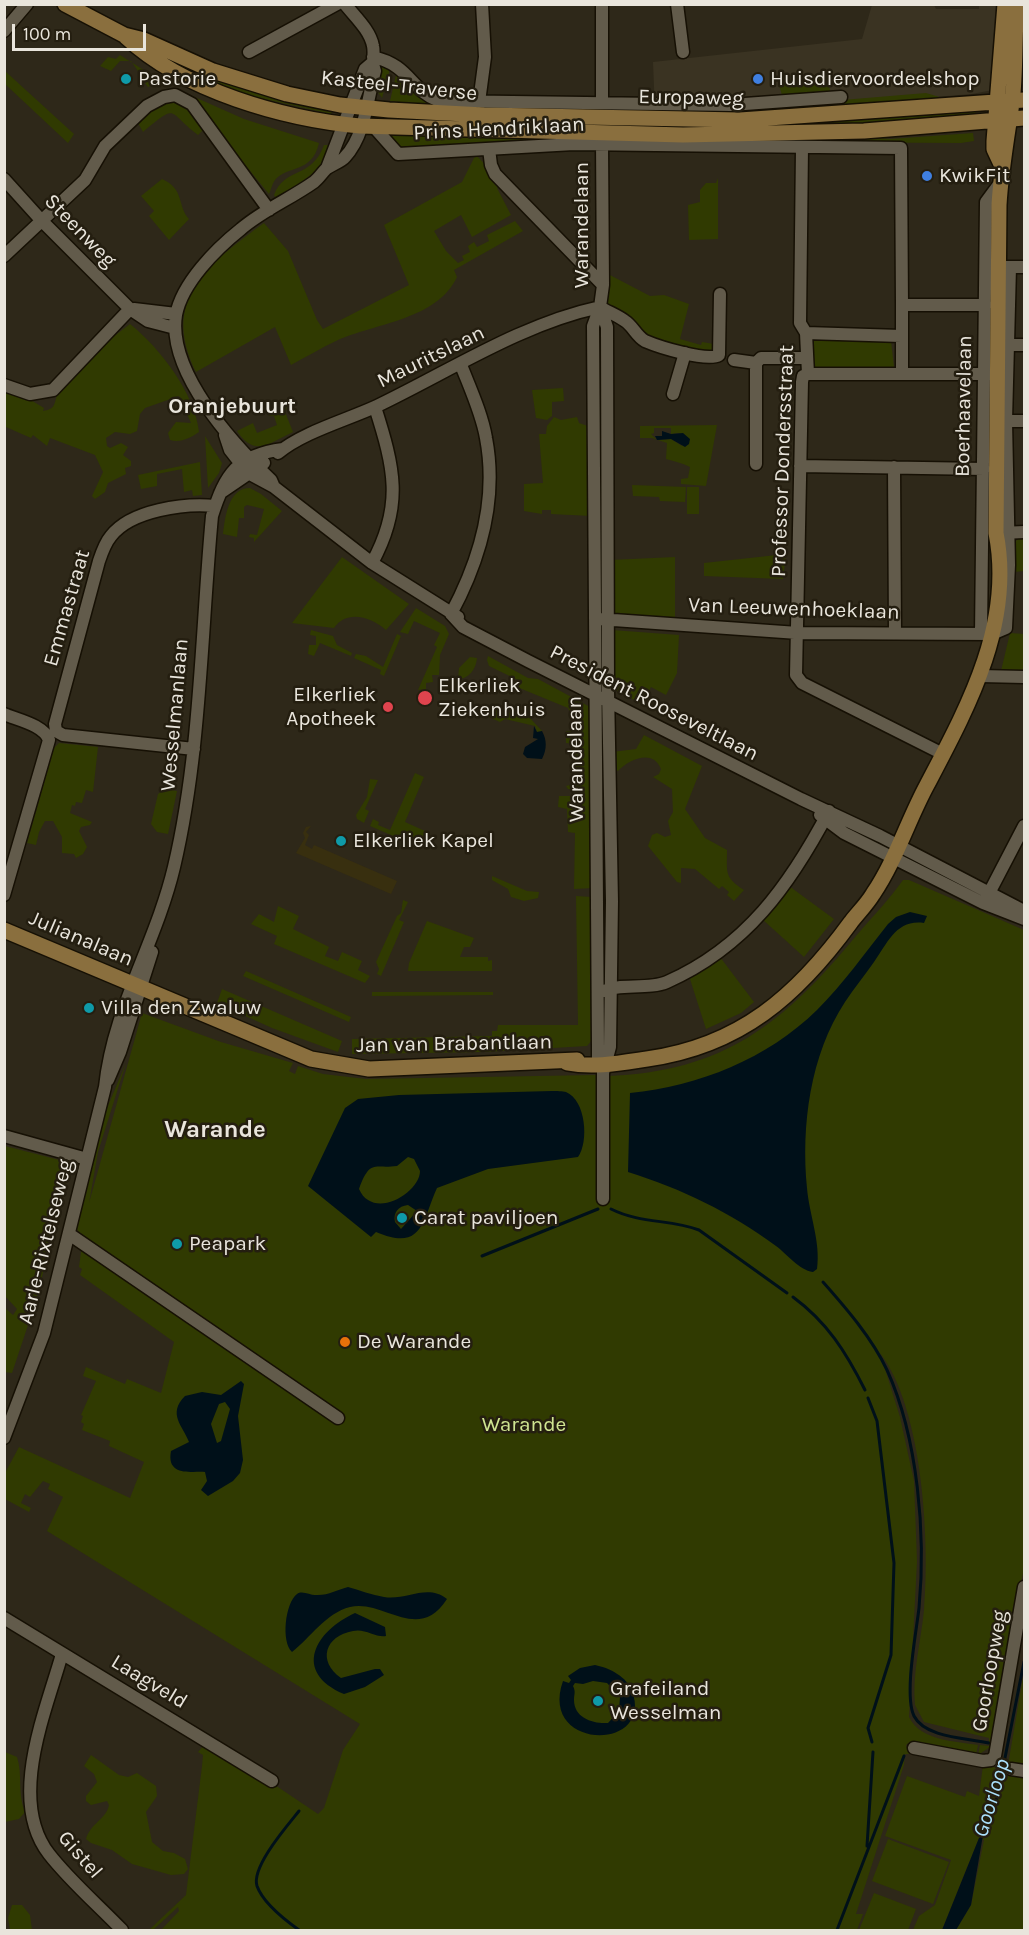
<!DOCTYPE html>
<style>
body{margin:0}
#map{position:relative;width:1029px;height:1935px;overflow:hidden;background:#2e2819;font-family:Karla,sans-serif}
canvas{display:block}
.frame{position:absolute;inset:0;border:6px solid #e9e5dc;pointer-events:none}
.scale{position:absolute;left:12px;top:24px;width:134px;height:27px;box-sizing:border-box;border:3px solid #e9e5dc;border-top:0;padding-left:8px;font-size:18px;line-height:21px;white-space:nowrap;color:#e9e5dc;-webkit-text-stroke:4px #241e10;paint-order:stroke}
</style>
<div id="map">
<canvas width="1029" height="1935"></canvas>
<div class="frame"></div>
<div class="scale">100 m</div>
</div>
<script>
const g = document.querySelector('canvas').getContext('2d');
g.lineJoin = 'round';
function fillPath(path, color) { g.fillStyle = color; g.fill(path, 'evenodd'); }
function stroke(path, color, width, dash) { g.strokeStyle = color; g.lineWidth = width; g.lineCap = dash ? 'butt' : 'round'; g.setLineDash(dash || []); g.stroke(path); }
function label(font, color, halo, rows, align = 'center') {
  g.font = font + ' Karla,sans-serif'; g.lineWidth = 5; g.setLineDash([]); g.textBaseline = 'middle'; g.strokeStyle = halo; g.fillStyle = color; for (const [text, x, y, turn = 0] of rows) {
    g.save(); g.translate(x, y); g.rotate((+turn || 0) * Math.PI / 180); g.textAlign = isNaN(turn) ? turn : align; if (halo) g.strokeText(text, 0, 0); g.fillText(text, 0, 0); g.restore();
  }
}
fillPath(new Path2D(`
 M993,4L1024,5V84L972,94L762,111L655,112L653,62L862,39L872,5H934L936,9H979V5Z`), '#3a3322');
fillPath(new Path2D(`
 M139,42L334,107L331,114L229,91L188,72Z
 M120,55L161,81L148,87L145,83L151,80L147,72L140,74L131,61H120L111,71L100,66L108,57L116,59Z
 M381,65L390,69L382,98L375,88Z
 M5,71L74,134L68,143L5,84Z
 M397,71L432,103V105L390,101Z
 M828,76L830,91L782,95L778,82Z
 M926,93L943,98V100L763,114L612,110L711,111Z
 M190,95L244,119L319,143C312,174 287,165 275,180C272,184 271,190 269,194L232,149L228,147V143Z
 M174,100L184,105L203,130L198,135C167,112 179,102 143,132L138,123C148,112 158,103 174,100Z
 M976,107L975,115L802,128L612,126V123Z
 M387,132L591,136L471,148L466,144L399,147Z
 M973,133L974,141L961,143L600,141L869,137L890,139Z
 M324,145H331L320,168L277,200L274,195C284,167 312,179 324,145Z
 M477,156L503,184L497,188L511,215L472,237L461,215L434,231L446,251L458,263L464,260L462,256L470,252L468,246L474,242L477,247L489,241L487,235L515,221L523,231L454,270L457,277C437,320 375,323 336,341C321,348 306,357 291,365L275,327L196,372C160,298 208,264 264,223L288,251L317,320L323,329L409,285L384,225L462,182L474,158Z
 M718,178V239L689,240L688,205L700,202V190L706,183H716Z
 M162,179C185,189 177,206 189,219L169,240L149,216L154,211L141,196Z
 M608,274L650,296L664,295L689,304L680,339L701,345L702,342L714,344V354L682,348L649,336L629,317L604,306Z
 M130,324C159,347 195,393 199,432C190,438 181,443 170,440L168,433L176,422L191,423L179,396L145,408L140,414L137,431L130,434L115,432L106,438L107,446L110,448L121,443L128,447L123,455L131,461V466L125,468L126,474L108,483L105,492L95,499L92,496L103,472L95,455L50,438L47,446L33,435L31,438L6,427L4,389L29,399L44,408L43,411C55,409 54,405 57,395L100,347Z
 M808,340L891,341L894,367L809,370Z
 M563,388L564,401L552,402V416L547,420L536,418L532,390Z
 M287,407L285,412L293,432C269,443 255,458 237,431L253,423L257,433L277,425L274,416H268Z
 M554,417L561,420L577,417L579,423L588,426L591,516L551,514V510H542V514L524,511V484L543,483L539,434H546L547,426Z
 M717,425L706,486L681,484V479L688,478L690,467C682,463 673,461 666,459L667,443L652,438H640V426ZM654,428H671V434L679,433L682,446L671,439L657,440L651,434L654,433Z
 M205,436L222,463L219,473L208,488Z
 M200,462L202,495L193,496L192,490L184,492L182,469L157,474V486L141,489L138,475Z
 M632,485L686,487L685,502L660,501L659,497L633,496Z
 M687,487H699V514H687Z
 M250,488L261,494L282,511L254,542V538L249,537L250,534L257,535L264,509L247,505L244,507V518H239L237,537L223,534C225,518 228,488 250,488Z
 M1018,539H1024V571L1014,572L1015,542Z
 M786,554L783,579L704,576V563Z
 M342,557L409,604L386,630C371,617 347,609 334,628L292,623Z
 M675,557V620L612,614L610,560Z
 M416,608L445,626L449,634L440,655L439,675H432L433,682L426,683V689L418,690L437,647L434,645L440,633L414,621L408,634L400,632Z
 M311,630L333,636L337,645L352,653L351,656L320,643L314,656L308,654L309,645H316V636L310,635Z
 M612,630L679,635L677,673L666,695L651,687L642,704L613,689Z
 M1010,633L1024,634V670L1001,671Z
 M397,634L401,636L384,676L380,674L381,670L354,658L356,654L366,656L383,667Z
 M488,656L528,678L538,679L590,707L593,888L574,889L575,833L568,832L567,809L558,807L559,796H573V790L568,789L566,786L574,784V744L566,743V731H574L573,718L568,708L517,687L518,680L489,666L487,660Z
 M470,657L477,658C476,669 469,679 458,679L459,668Z
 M482,707L528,716L542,731L537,732L535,726L505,719L500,722L480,713Z
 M644,735L702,766L685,809L705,838L727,850C727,873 724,877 744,890L734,901L727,895L729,892L722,886L719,889L695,869L681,868V883L677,882L648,846L652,835L657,833L665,837L671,835L668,821L673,812L672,789L653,777L659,774L661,769C653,748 628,760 618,771L613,768L612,752L636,749Z
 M59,743L98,747L93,792L86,790L82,803L76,802L75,806L72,805L70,813L92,822L90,825L81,827L79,831L87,847L83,854L76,858L74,854L62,853V837L53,821H45L39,832L36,845L27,843L54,748Z
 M415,773L424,777L405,822L425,831L419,847L370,826L373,819L379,822L378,825L390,830Z
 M370,779L378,780L365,809L369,811L364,823L357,819L356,815L367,797Z
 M165,789L177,791L168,834L157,832L151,824L158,794Z
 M492,876L527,891L539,892L538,898L524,901L511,897L508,889L492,880Z
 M903,880H909L1024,930V1568L990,1747L978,1755L980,1745L989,1746V1738L924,1722L915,1705C912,1674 921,1641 924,1610C930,1542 923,1409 880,1353L900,1417L914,1481L917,1561L909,1717C921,1741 954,1741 978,1745L976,1755L910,1742L906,1745L909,1754H905L904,1765L856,1914H863L857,1930H161L179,1911L178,1907L153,1930H149L186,1895L202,1766L203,1755L198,1752L203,1746L217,1755L220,1748L318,1814L324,1808L343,1750L360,1724L47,1531L63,1497L48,1489L50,1484L43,1481L30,1497L25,1494L21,1503L31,1508L29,1512L5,1499L4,1475L19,1447L130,1498L144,1462L109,1446L110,1441L82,1430L84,1424L81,1422L83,1416L81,1415L96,1381L83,1376L86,1367L125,1384L127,1379L161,1393L174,1342L80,1275L82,1269L79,1267L83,1237L76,1228L102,1120L126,1063L98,1152L89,1203L142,1013L221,1042L293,1063L289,1071L295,1074L298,1066L323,1074L366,1079L596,1075V1081H607V1076C724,1072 784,1023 856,936C872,917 889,900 903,880Z
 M789,886L834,919L804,957L762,919Z
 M576,896L592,897V1040L587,1046L484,1052L352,1054V1039L492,1036V1031H497L498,1025H578Z
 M403,900L408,902L399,920L404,922L381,976L377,974L379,969L376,962L397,916L401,913Z
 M278,906L299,916L293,929L329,947L325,956L338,961L342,952L362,961L358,970L370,976L365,983L274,944L277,936L251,924L259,914L274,922Z
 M427,921L474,938L470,947H464L460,957H488V961L492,960V971H408L409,963Z
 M720,957L754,1002L741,1013L706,1029L689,976Z
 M246,971L351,1017L349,1022L243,976Z
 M222,989L342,1041L338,1052L272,1028L217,1003Z
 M372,992H493V995L372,996Z
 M5,1146L71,1163L35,1304L12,1373L4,1372L5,1308L13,1315L17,1309L5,1296Z
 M1024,1671V1768L1008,1765Z
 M5,1752L17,1757C23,1775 17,1793 25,1812L19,1819L5,1822Z
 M91,1755L119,1775L128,1777L137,1773L156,1786L157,1796L146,1812L152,1842L163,1851L174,1853L185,1859L188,1869L184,1874L171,1875L132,1864L112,1850L91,1843L86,1839C90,1824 107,1818 109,1805L107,1801L91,1805L86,1801V1796L97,1782L94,1774L84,1766Z
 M983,1765L1024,1773V1930H956L971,1905L984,1840L979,1838L942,1930H913L919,1916L935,1905L951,1860L885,1836L907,1776L965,1797L967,1791L979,1796Z
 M888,1839L949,1862L933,1904L872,1881Z
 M874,1893L916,1909L908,1930H859Z
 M12,1905H22L30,1915L32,1930H10L8,1918Z`), '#303a01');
fillPath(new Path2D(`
 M311,826L306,832L309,835L305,845L312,849L314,845L397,881L391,894L296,853L305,838L303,833L306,827Z`), '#382f0f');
fillPath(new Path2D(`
 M662,431L671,434L683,433L690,439L689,444L685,447L671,439L657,440L655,436H662Z
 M534,726L537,732L542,731C547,740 547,749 542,759L527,758L523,754L525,747L538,739L533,738Z
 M910,912L927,916L924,923C897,919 888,942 874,962C865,975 854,988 845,1002C810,1055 801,1126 807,1188C809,1214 821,1242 817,1269L813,1272C799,1270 787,1254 776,1246C730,1212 682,1189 628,1172L630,1093C699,1086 767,1059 817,1010C843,984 865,953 888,924L896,917Z
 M552,1091C556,1091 563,1091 566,1092C586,1100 589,1142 578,1157L488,1169L437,1188C422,1221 423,1252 376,1232L371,1237L308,1186L345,1108L358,1099L399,1095ZM408,1157L414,1159L420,1171C420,1193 373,1221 359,1189C370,1159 374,1169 397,1166ZM408,1205L417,1211L401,1229L395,1222C393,1213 398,1206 408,1205Z
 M241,1381L244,1384L238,1416L243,1460L240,1473L233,1481L208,1496L201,1490L207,1481L205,1472C192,1471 166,1477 171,1451L189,1442C183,1426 167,1414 185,1396L202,1392L221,1395ZM225,1402L230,1409L221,1441L217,1443L211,1424L219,1404Z
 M348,1587C359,1590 372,1595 384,1597C406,1601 427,1583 447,1599C418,1644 384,1599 350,1607C326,1613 310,1638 292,1652C281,1642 285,1603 297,1594C302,1590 310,1595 315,1595C328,1596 336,1590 348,1587Z
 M355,1613L385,1627L386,1636C376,1638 365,1628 353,1631C325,1636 317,1661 341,1678L375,1669H380L384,1675L365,1687L344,1694C292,1672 315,1631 355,1613Z
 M595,1665C610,1668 627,1677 632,1691C655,1752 538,1751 563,1681L569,1683L571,1680L568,1676L580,1668ZM593,1681L607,1683L620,1697L619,1711L608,1723C593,1724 574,1718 574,1700C574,1694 576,1692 573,1686L575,1683L583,1684Z
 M983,1835L971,1905L956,1930H942L979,1838Z`), '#001019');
stroke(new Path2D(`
 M611,1209C641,1224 670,1219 699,1230L787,1293
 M482,1256L598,1209
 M823,1282C846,1308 872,1338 887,1370C918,1438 926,1535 919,1608C916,1634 904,1695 914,1716C925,1738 968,1738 989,1743
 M793,1297C827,1322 846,1352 865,1390
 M868,1398L877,1421L894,1563L891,1655L868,1728L872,1742
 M982,1837L997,1798L1024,1662
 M867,1846L873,1752
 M299,1930C285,1920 263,1903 257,1886C251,1867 287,1826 299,1811
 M837,1930L904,1756`), '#001019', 3);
const minor = new Path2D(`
 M602,4V103
 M677,4L683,52
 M4,31L27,4
 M249,52L337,4
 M373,57C410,65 410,90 439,101L731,105L841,97
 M479,102L485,57L482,4
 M374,127L398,154L574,144L901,148L902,305H986
 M602,143L603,285L600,307L593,326L598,1047V1058L603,1065
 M802,148L800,323L806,333L808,374L803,376L802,382L796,675L802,683L943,754
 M489,149L491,165L495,174L603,285
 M327,168L365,69L372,63
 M4,179L41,220L130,309L148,321L175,328
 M4,256L85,180L105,146L147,106L164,97L175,95L192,104L269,210
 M1002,267H1024
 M902,305V374
 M600,307L607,327L608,690L612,901L610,1047L603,1073V1199
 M600,307C608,312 617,315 625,321C633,326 636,336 645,341C659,347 707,362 719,355L720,294
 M134,309L176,314
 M806,333L901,336
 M1008,345H1024
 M734,360L756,363L761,358H807
 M808,374H993
 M4,385L30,394L53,390L130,309
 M673,394L685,353
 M1006,421H1024
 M225,435L230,450L248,473L274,487L372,563L458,617
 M278,453C303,432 347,420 377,406C450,371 521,324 600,307
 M756,464V363
 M800,466L984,469
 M894,467L895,633
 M274,487L271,480C233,444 167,372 176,315C182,283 216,249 241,229C263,210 290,199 314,182C319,178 322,173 326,169C332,164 341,162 345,157C365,136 368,97 375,71C371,62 375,55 373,46C370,30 355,17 345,4
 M220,493L264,463
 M1002,533L1024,532
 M372,563C404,505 394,467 375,407
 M451,614L463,627L528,661L801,799L880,836L1024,911
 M451,614C480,560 498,501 486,438C482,414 470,388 461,365
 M599,619L798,633L992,634L1006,628L1009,565L1006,421L1010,267
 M981,633L986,202L1000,183
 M981,676L1024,677
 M4,714C18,720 44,725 49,740L4,895
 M194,749L63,735L56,731L55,724L99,561C102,552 105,543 111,536C131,510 185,503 215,506
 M820,815L844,833L983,903L1024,919
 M986,899L1024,826
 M604,991C618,983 649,990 667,982C746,947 790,885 829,811
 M108,1080L120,1052L152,952
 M4,1136L87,1159
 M69,1234L338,1418
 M4,1438L44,1333L105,1087C113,1009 156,943 174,867C201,752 201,633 212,516C225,474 237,455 283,449
 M4,1618L272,1781
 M62,1654C46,1711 7,1800 49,1854C70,1881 98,1905 122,1930
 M914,1748L983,1761L991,1760L995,1756L1024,1587
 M1011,1769L1024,1771`);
const major = new Path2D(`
 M65,4L124,35L144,40L213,71L287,94L340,105L389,110L484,115L740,120L1024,100
 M126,37C184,91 284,119 360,126L683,135L864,131L1024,118
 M1001,164L994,149V141L1005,4
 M4,930L311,1059L369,1069L577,1060
 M567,1063C594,1068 620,1063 647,1059C740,1046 797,996 851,922C858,913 867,904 873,894C896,860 908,820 927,785C968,707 1014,623 996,533L999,205C1001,170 1007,137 1012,103C1016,71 1014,37 1017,4`);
stroke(minor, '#161004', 15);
stroke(major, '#161004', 18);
stroke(minor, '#625b4b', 12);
stroke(major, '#8a6f3e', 15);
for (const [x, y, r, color] of [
 [126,79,6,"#0f9aa8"],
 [758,79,6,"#3f7fe0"],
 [927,176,6,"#3f7fe0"],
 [425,698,8,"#e0444e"],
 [388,707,6,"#e0444e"],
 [341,841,6,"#0f9aa8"],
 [89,1008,6,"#0f9aa8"],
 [402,1218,6,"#0f9aa8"],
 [177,1244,6,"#0f9aa8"],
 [345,1342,6,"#e8710a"],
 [598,1701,6,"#0f9aa8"]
]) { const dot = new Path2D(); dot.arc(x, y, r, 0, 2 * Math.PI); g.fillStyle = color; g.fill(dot); stroke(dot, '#241e10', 2); }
label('21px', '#e9e5dc', '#241e10', [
 ["Pastorie",138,79],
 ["Huisdiervoordeelshop",770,79],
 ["KwikFit",939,176],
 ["Elkerliek",438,686],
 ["Ziekenhuis",438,710],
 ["Elkerliek",376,695,"right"],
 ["Apotheek",376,719,"right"],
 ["Elkerliek Kapel",353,841],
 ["Villa den Zwaluw",101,1008],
 ["Carat paviljoen",414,1218],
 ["Peapark",189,1244],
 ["De Warande",357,1342],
 ["Grafeiland",610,1689],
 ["Wesselman",610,1713]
], 'left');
label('21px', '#e9e5dc', '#241e10', [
 ["Kasteel-Traverse",399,86,6],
 ["Europaweg",691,98,1],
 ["Prins Hendriklaan",499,129,-3],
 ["Warandelaan",582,225,-90],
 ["Steenweg",80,231,46],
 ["Mauritslaan",431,357,-26],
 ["Boerhaavelaan",964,406,-89],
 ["Professor Dondersstraat",783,461,-88],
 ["Emmastraat",67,608,-74],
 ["Van Leeuwenhoeklaan",794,609,2],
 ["President Rooseveltlaan",654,703,27],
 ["Wesselmanlaan",175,715,-85],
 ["Warandelaan",576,759,-91],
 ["Julianalaan",81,939,23],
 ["Jan van Brabantlaan",454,1044,-1],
 ["Aarle-Rixtelseweg",46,1242,-76],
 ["Goorloopweg",990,1671,-80],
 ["Laagveld",149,1682,31],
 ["Gistel",80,1855,49]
]);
label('21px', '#d0e591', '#241e10', [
 ["Warande",524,1425]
]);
label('bold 22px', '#e9e5dc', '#241e10', [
 ["Oranjebuurt",232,407]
]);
label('italic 22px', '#abe0fb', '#241e10', [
 ["Goorloop",992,1798,-73]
]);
label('bold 24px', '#e9e5dc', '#241e10', [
 ["Warande",215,1130]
]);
</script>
